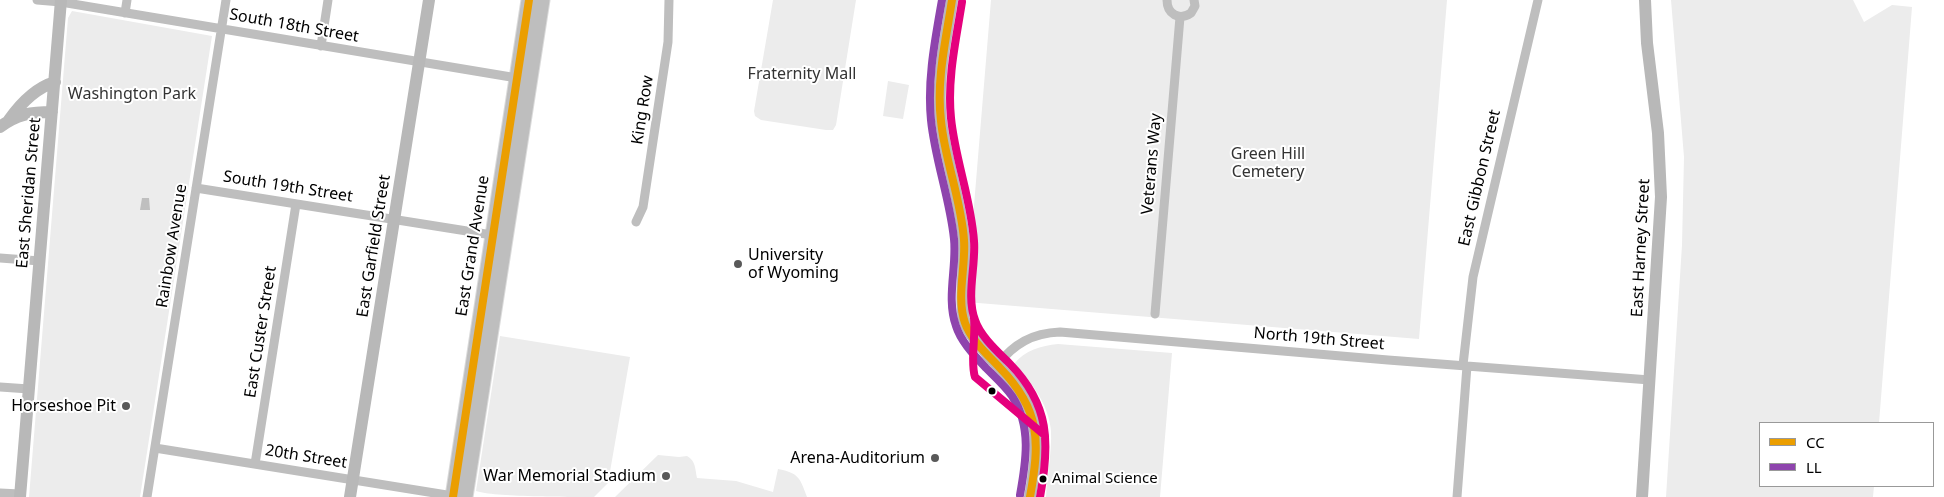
<!DOCTYPE html>
<style>
body{margin:0}
#map{position:relative;width:1944px;height:497px;overflow:hidden;background:#fff;font-family:"Noto Sans",sans-serif}
canvas{display:block}
.legend{position:absolute;left:1759px;top:422px;width:175px;height:65px;box-sizing:border-box;background:#fff;border:1px solid #999;margin:0;padding:6px 9px;list-style:none;font-size:15px;color:#000}
.legend li{display:flex;align-items:center;gap:10px;height:25px}
.legend b{width:25px;border:1px solid #999}
</style>
<div id="map">
<canvas width="1944" height="497"></canvas>
<ul class="legend">
<li><b style="height:6px;background:#eb9e00"></b>CC</li>
<li><b style="height:6px;background:#8e44ad"></b>LL</li>
</ul>
</div>
<script>
const g = document.querySelector('canvas').getContext('2d');
g.lineJoin = 'round';
function fillPath(path, color) { g.fillStyle = color; g.fill(path, 'evenodd'); }
function stroke(path, color, width, dash) { g.strokeStyle = color; g.lineWidth = width; g.lineCap = dash ? 'butt' : 'round'; g.setLineDash(dash || []); g.stroke(path); }
function label(font, color, halo, rows, align = 'center') {
  g.font = font + ' "Noto Sans",sans-serif'; g.lineWidth = 4; g.setLineDash([]); g.textBaseline = 'middle'; g.strokeStyle = halo; g.fillStyle = color; for (const [text, x, y, turn = 0] of rows) {
    g.save(); g.translate(x, y); g.rotate((+turn || 0) * Math.PI / 180); g.textAlign = isNaN(turn) ? turn : align; if (halo) g.strokeText(text, 0, 0); g.fillText(text, 0, 0); g.restore();
  }
}
fillPath(new Path2D(`
 M773,0H856L836,125L833,130H826L761,120L755,116L754,111Z
 M991,0H1447L1419,339L966,302Z
 M1671,0H1853L1864,22L1892,5L1912,7L1879,423H1760V486H1874L1873,497H1666L1682,245L1684,157Z
 M72,11L212,36L140,497H29L68,18Z
 M888,81L909,85L903,119L883,116Z
 M500,336L630,357L608,483L594,497C571,497 493,497 476,491Z
 M1058,344L1172,353L1160,497H1046C1047,476 1052,452 1051,431C1049,405 1031,381 1014,364C1025,350 1041,346 1058,344Z
 M658,455L679,457L687,456C696,461 695,469 697,478L736,481L773,492L778,469C799,473 800,478 807,497H615Z`), '#ececec');
fillPath(new Path2D(`
 M142,198H149L150,210H140Z`), '#bfbfbf');
const primary = new Path2D(`
 M453,497L529,0
 M465,497L542,0`);
stroke(primary, '#dbdbdb', 17);
stroke(new Path2D(`
 M37,0L61,2L517,78
 M1167,0C1167,14 1179,21 1191,13L1195,6L1194,0
 M125,13L127,0
 M321,46L328,0
 M196,188L492,235
 M636,222L643,207L668,42L669,0
 M0,258L40,261
 M1155,314L1180,17
 M997,365C1014,344 1032,333 1060,332L1388,360L1650,380
 M1463,365L1473,277L1538,0
 M0,387L29,389
 M155,448L453,496
 M255,464L296,204
 M0,493L20,494
 M147,497L226,0
 M1457,497L1467,366`), '#bebebe', 9);
stroke(new Path2D(`
 M952,0C946,39 936,81 941,121C946,161 960,199 964,240C966,265 959,295 964,319C967,333 979,343 987,354C999,368 1015,381 1024,397C1042,428 1036,464 1030,497
 M9,120C21,103 35,88 55,82
 M0,127C17,114 32,112 52,112
 M20,497L61,0
 M350,497L429,0
 M1642,497L1661,197L1658,133L1647,43L1645,0`), '#b8b8b8', 12);
stroke(primary, '#bebebe', 15);
stroke(new Path2D(`
 M952,0C946,40 936,80 941,121C945,161 961,199 964,240C966,267 956,297 965,323C971,340 988,355 1000,368C1041,410 1040,442 1030,497
 M453,497L529,0`), '#eb9e00', 8);
stroke(new Path2D(`
 M942,0C935,40 927,80 931,120C935,160 950,199 954,239C957,267 946,298 956,326C961,342 975,356 986,368C995,377 1005,386 1012,396C1032,426 1026,462 1020,495`), '#8e44ad', 8);
stroke(new Path2D(`
 M962,2C956,40 947,79 951,118C955,159 971,199 974,241C976,266 966,296 975,320C980,336 998,352 1010,364C1050,405 1050,443 1040,497
 M974,318C976,336 970,362 975,377L1042,433`), '#e5007d', 8);
for (const [x, y, r, color] of [
 [738,264,5,"#595959"],
 [992,391,4.5,"#000"],
 [126,406,5,"#595959"],
 [935,458,5,"#595959"],
 [666,476,5,"#595959"],
 [1043,479,4.5,"#000"]
]) { const dot = new Path2D(); dot.arc(x, y, r, 0, 2 * Math.PI); g.fillStyle = color; g.fill(dot); stroke(dot, '#fff', 2); }
label('15px', '#000', '#fff', [
 ["Animal Science",1052,479]
], 'left');
label('16px', '#000', '#fff', [
 ["South 18th Street",294,26,10],
 ["King Row",643,110,-81],
 ["Veterans Way",1152,164,-85],
 ["East Gibbon Street",1480,178,-77],
 ["South 19th Street",288,187,9],
 ["East Sheridan Street",29,193,-85],
 ["Rainbow Avenue",172,246,-81],
 ["East Garfield Street",374,246,-81],
 ["East Grand Avenue",473,246,-81],
 ["East Harney Street",1641,248,-87],
 ["East Custer Street",261,332,-81],
 ["North 19th Street",1319,339,5],
 ["20th Street",306,457,9]
]);
label('16px', '#333', '#fff', [
 ["Fraternity Mall",802,74],
 ["Washington Park",132,94],
 ["Green Hill",1268,154],
 ["Cemetery",1268,172]
]);
label('16px', '#000', '#fff', [
 ["University",748,255,"left"],
 ["of Wyoming",748,273,"left"],
 ["Horseshoe Pit",116,406],
 ["Arena-Auditorium",925,458],
 ["War Memorial Stadium",656,476]
], 'right');
</script>
